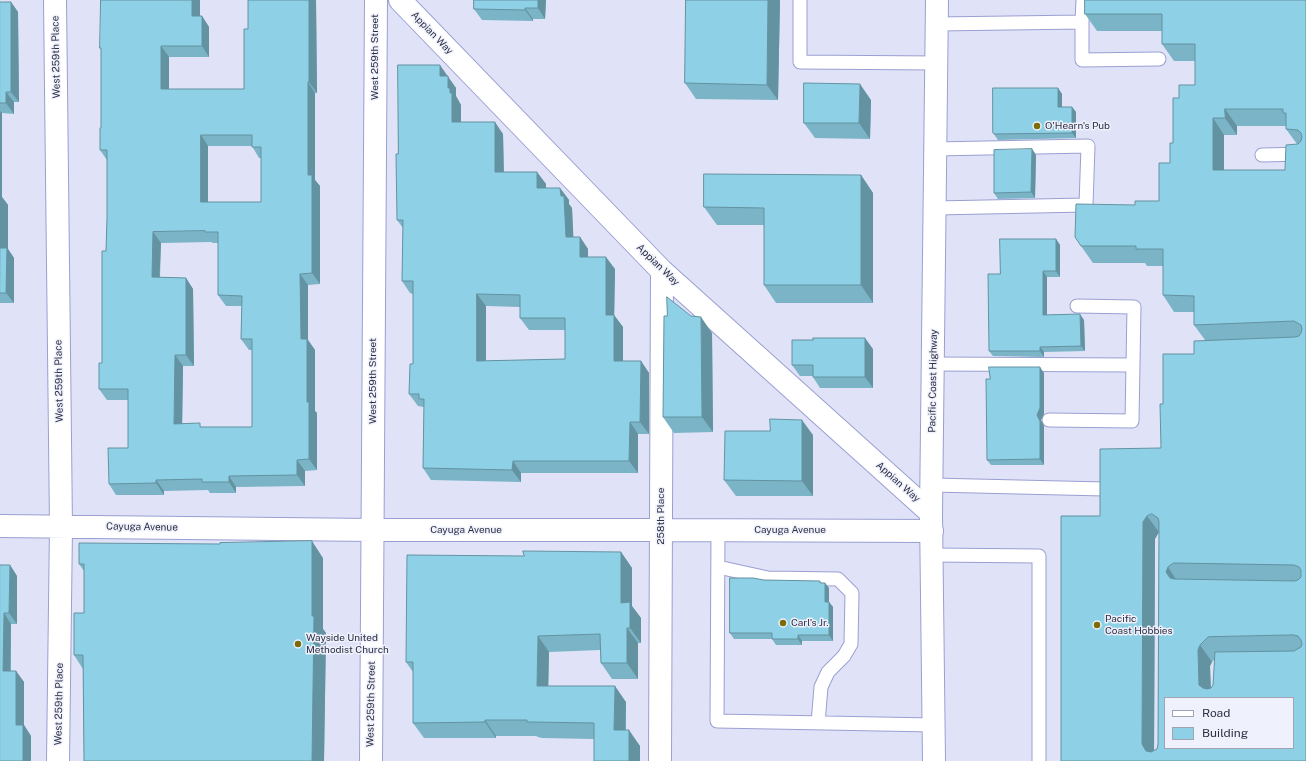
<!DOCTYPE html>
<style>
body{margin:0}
#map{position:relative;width:1306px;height:761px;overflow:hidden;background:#e0e3f8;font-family:"Public Sans",sans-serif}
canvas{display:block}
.legend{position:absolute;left:1164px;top:697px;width:130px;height:52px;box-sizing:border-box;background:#eff1fc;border:1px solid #a1a3b2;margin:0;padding:5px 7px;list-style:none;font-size:12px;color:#2d2f43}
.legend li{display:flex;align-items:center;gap:8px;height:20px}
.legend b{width:20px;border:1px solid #a1a3b2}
</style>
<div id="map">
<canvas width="1306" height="761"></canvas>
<ul class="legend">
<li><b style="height:5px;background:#fff"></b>Road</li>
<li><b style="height:11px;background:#8ed1e6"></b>Building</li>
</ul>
</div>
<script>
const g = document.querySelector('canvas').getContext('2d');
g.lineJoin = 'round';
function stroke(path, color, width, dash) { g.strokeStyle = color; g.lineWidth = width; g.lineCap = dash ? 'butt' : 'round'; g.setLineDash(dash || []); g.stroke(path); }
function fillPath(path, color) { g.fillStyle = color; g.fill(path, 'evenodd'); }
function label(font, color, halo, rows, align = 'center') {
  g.font = font + ' "Public Sans",sans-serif'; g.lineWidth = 3; g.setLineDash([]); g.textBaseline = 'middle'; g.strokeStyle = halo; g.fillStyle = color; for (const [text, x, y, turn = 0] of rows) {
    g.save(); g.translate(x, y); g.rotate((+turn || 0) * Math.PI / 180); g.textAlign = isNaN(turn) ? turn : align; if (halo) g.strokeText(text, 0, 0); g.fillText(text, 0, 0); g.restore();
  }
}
const service = new Path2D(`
 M800,0V62L936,63
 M1082,22V60L1159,59
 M937,24L1082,22L1083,0
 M1262,155L1306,154
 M935,208L1086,205L1088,146L935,149
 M933,364L1132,365
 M1049,420L1132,421L1134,307L1077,306
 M932,485L1105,489
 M718,530L717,721L933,725
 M932,555L1039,556V761
 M718,567L768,578L838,579L852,593L851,644L844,656L828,672L821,687L818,723`);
const minor = new Path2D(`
 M55,0L61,526L58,761
 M400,0L662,271L931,513
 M0,526L373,530H661L932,531
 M371,761L376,0
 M660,761L662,271`);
const trunk = new Path2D(`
 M934,761L931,513L937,0`);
stroke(service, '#9a9fd1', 15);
stroke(minor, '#9a9fd1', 24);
stroke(trunk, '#9a9fd1', 24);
stroke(service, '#fff', 13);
stroke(minor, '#fff', 22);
stroke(trunk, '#fff', 22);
fillPath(new Path2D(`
 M200,0V16H202L209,27V57H169V89H244L248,29V0H316L317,93H315V180L320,186V284L308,285V340L315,350V411L317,413V470L305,471V486L236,487V493H210L208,490L164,491V495H116L109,484L128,448V400H107L99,389L102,363L107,218V160L100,150L101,128V50L100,48ZM208,146H252L259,158H261V202H208ZM212,242V243H218V295L226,306H242L241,339L249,350H252V427H203L182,423L183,366H194L193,289L186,278L160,277L161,243Z
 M546,0L545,19H533V21L482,20L474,9Z
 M686,0H780L778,100L696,99L685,83Z
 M1306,0V761H1061L1100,516L1161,448L1163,404L1194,354L1205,340L1194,325V312H1174L1163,295V266H1147L1145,263H1093L1081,246L1135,205L1159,201L1170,163L1179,98L1195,85V61H1174L1162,44V31H1097L1085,14ZM1237,126H1286V129L1297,144L1285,170H1224V135H1237ZM1159,532L1158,744L1157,749L1154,750L1155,539ZM1215,659L1213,685L1211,688L1210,666L1212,662Z
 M0,2H11L18,12L19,102H14V114L2,113V197L8,205V249L14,258V303H0Z
 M447,76L456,88V96L461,105V122L503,134L504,172H537L546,184V188H560L569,200V204L572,208L573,237H580L588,249V257L615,269L614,315L623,327V361H641L649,373V434H638V473H521V482L431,480L423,468L424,407L418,406L409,394L413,364V294L410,293L402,281L403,228L397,220L398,154ZM486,306L520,307V318L529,330H565V359L486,361Z
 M1058,88L1062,94V107H1072L1076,112V138L998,140L993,133Z
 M871,100L870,139L815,138L804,123Z
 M1032,149L1036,155L1035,198L998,199L994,193Z
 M861,175L873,193V303H776L764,285V225H717L704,207Z
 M1056,239L1060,245V277H1047V315L1084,320L1085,351L1044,352V357L993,356L989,351L1000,274Z
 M712,333L713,432L674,433L663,417Z
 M873,349V388H820L813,377V376H800L792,365Z
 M1044,373V414L1041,420L1044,426V465H991L987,460Z
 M813,435V496H736L724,480Z
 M621,552L632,568V606L641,618V643H638V679H612L601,663L600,650L549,652L548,686L626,702V730L640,746V761H594V739L542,738L538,737L536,736H496V738H424L413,723V672L406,662L524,556Z
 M323,558V629L326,633L324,761H84L83,669L74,655L84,613V571L79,564Z
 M0,565H10L17,576V624H11V671H16L24,682V725L31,736L0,761Z
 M764,580L825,583L829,588V602L833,607V641H802V645H776L772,639H734L730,633Z`), '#7ab4c6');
fillPath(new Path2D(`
 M192,0H200V27L192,16Z
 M309,0H316L317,93L309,82Z
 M538,0H546L545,19L538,8Z
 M768,0H780L778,100L767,85Z
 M11,2L18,12L19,102L11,92Z
 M525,8L533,19V21L525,10Z
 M202,16L209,27V57L202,46Z
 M161,46L169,57V100L161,89Z
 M440,65L456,88V96L461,105V134L452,122L440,76Z
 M308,82L315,93V180L320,186V284L312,273L308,175Z
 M860,84L871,100L870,139L859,123Z
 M1058,88L1062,94V112L1058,107Z
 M6,92L14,102V114L6,103Z
 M1072,107L1076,112V138L1072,133Z
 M1225,109L1237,126V135L1225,118Z
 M0,111L2,113V197L8,205V249L14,258V303L6,293L0,248Z
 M1213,118L1224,135V187L1213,170Z
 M495,122L503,134L504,184L495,172Z
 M201,135L208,146V213L201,202Z
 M1032,149L1036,155L1035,198L1031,192Z
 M537,172L546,184V200L537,188Z
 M861,175L873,193V303L861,285Z
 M560,188L569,200V204L572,208L574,249L566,237Z
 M153,232L161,243L159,288L152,277Z
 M580,237L588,249V269L580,257Z
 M1056,239L1060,245V277L1056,271Z
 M606,257L615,269L614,327L606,315Z
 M1043,271L1047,277V321L1043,315Z
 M300,274L308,285V340L315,350V411L317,413V470L309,459L301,339Z
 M186,278L193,289L194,366L186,355Z
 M477,294L486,306V373L477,361Z
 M1080,314L1084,320L1085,351L1081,346Z
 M614,315L623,327V373L614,361Z
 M701,317L712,333L713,432L702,417Z
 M865,338L873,349V388L865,377Z
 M1040,347L1044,352V357L1040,351Z
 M175,355L183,366L182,435L174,424Z
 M641,361L649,373V434L640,422Z
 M1040,367L1044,373V414L1041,420L1044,426V465L1040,459L1037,415Z
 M802,420L813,435V496L802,481Z
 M630,422L638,434V473L629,461Z
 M297,460L305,471V486L297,475Z
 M513,461L521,473V482L512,470Z
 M229,476L236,487V493L229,482Z
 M156,480L164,491V495L156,483Z
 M1147,516L1159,532L1155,539L1154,761L1146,751L1142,744L1143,522Z
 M312,541L323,558V629L326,633L324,761H312Z
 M621,552L632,568V606L641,618V643L630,628L621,603Z
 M10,565L17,576V624L9,613Z
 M1168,567L1179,584L1170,578L1166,572Z
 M825,583L829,588V607L825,602Z
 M829,602L833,607V641L829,635Z
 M4,613L11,624L10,682L3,671Z
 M627,628L638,643V679L627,663Z
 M798,635L802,641V645L798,639Z
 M538,636L549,652L548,702L537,686Z
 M1200,645L1212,662L1210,666L1211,698L1199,685L1198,650Z
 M16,671L24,682V725L31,736V761H23L16,725Z
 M615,686L626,702L625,746L614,730Z
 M485,720L496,736V738L485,722Z
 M629,730L640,746V761H629Z`), '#6392a1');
const building = new Path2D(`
 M101,0H192V16H202V46H161V89H244V29H248V0H309V82H308V175H312V273L300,274L301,339H307V402H309V459L297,460V475L229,476V482H202V479L156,480V483L109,484L108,448H128V389H99V363H102V251H106L107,218V150H100V128H101V48H100ZM201,135H252V147H261V202H201ZM205,231V232H218V295L242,296L241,339H252V427H200V423L174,424L175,355H186V278L152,277L153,232Z
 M474,0H538V8H525V10L474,9Z
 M686,0H768L767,85L685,83Z
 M1085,0H1306V761H1061V516H1100V449L1161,448L1160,404H1163V354H1194V341L1295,337L1299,336L1301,333L1302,329L1301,325L1294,321L1194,325V296L1163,295V249H1136V246H1081L1075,237L1076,204L1135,205V201H1159V163H1170V143H1173V98H1179V85H1195V44H1162V14H1085ZM1225,109H1283V113H1286V129L1298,130L1301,133L1302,137L1301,141L1298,144L1286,145L1285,170H1213V118H1225ZM1152,514L1158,518L1159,522L1158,744L1157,749L1151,752L1146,751L1142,744L1143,522L1147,516ZM1174,563L1294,565L1299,567L1301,570V577L1298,580L1294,581L1174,579L1170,578L1166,572L1168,567ZM1294,635L1298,636L1301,640L1302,644L1301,647L1294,651L1215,652L1213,685L1211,688L1207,689L1203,688L1199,685L1198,650L1200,645L1208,637ZM1165,698H1293V748H1165Z
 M0,2H11V92H6V103H0Z
 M398,65H440V76H448V88H450V93H452V122H495V172H537V188H560L561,196H564L566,237H580V257H606V315H614V361H641L640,422H630L629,461H513L512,470L423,468L424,399H419V394H409L410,364H413V281H402L403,220H397L396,154H398ZM477,294L520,295V318H565V359L477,361Z
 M804,83L860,84L859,123H804Z
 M993,88H1058V107H1072V133L994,134L993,133Z
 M1032,149L1031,192L994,193V150Z
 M704,174L861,175V285H764V208L704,207Z
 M0,195V248H7L6,293H0Z
 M1000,239H1056V271H1043V315L1080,314L1081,346L1040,347V351H989L988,274H1000Z
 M667,297L691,316L701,317L702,417H663L664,316H667Z
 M813,338H865V377H813V365H792V340H813Z
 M989,367H1040V408L1037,415L1040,421V459L987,460L986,379H990Z
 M770,419L802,420V481L724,480L725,431H770Z
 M312,541V616H314L312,761H84L83,655H74V613H84V564H79V543L220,544V543Z
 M523,551L621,552V603L630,602V628H627V663H601L600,634L538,636L537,686H615L614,730H629V761H594V723L531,722H527V720H485V722L413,723V662H406L407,555L524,556Z
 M0,565H10L9,613H4L3,671H16V725H23V761H0Z
 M730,578H753L764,580L820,581V583H825V602H829V635H798V639H772V633H730Z`);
fillPath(building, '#8ed1e6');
stroke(building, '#6392a1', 1);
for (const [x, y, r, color] of [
 [1037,126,4,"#7b6c07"],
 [783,623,4,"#7b6c07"],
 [1097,625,4,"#7b6c07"],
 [298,644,4,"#7b6c07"]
]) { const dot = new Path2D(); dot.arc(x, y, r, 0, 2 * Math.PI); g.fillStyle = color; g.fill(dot); stroke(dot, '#eff1fc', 1.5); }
label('10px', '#2d2f43', '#eff1fc', [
 ["Appian Way",432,33,46],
 ["West 259th Place",56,57,-91],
 ["West 259th Street",375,57,-90],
 ["Appian Way",658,265,44],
 ["West 259th Place",59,381,-91],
 ["West 259th Street",373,381,-90],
 ["Pacific Coast Highway",933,381,-89],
 ["Appian Way",898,482,42],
 ["258th Place",661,516,-90],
 ["Cayuga Avenue",142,527,1],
 ["Cayuga Avenue",466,530],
 ["Cayuga Avenue",790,530],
 ["West 259th Place",59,704,-89],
 ["West 259th Street",371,704,-89]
]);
label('10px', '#2d2f43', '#eff1fc', [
 ["O'Hearn's Pub",1045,126],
 ["Pacific",1105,619],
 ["Coast Hobbies",1105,631],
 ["Carl's Jr.",791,623],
 ["Wayside United",306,638],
 ["Methodist Church",306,650]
], 'left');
</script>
